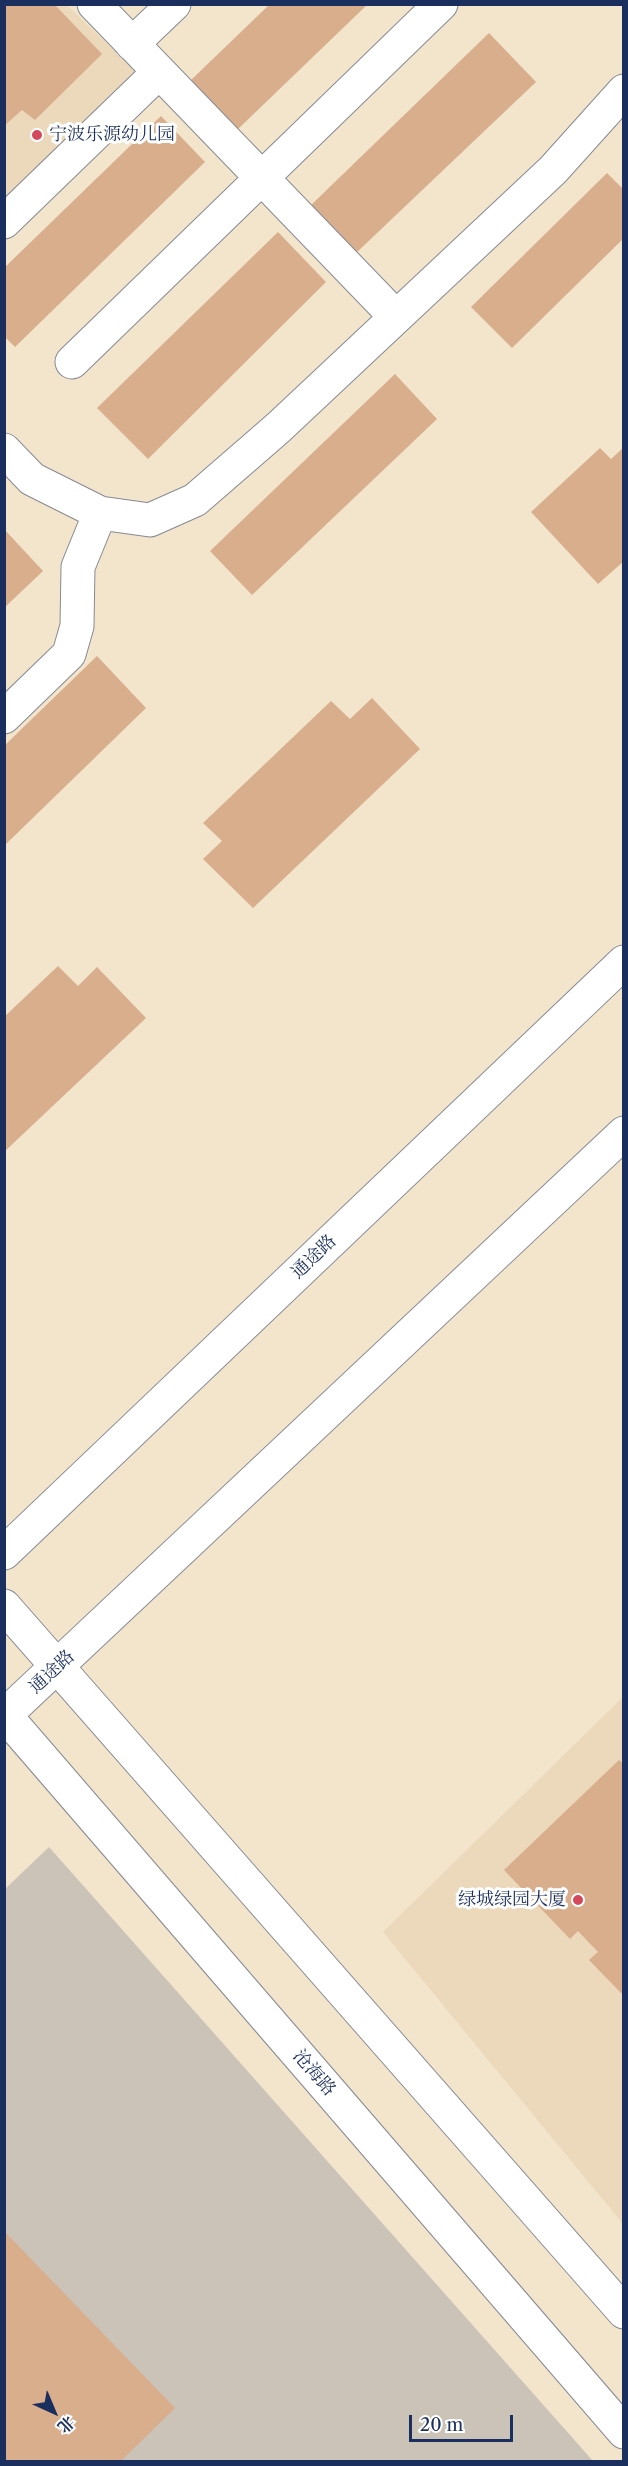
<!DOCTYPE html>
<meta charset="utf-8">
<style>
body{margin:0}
#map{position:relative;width:628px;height:2466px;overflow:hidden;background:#f2e5cb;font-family:"Libre Caslon Text","Noto Serif SC",serif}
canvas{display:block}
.frame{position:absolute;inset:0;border:6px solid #1b2f5e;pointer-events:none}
.north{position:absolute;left:24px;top:2382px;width:60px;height:60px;-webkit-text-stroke:4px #fff;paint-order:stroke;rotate:136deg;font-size:16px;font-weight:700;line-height:24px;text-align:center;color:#1b2f5e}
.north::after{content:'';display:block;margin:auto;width:21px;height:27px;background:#1b2f5e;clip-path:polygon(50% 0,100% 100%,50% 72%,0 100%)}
.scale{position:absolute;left:409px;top:2415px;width:104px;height:27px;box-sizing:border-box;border:3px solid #1b2f5e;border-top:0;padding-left:8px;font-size:18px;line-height:21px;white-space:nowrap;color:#1b2f5e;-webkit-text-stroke:4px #fff;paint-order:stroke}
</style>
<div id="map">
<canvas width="628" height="2466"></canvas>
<div class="frame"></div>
<div class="north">北</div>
<div class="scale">20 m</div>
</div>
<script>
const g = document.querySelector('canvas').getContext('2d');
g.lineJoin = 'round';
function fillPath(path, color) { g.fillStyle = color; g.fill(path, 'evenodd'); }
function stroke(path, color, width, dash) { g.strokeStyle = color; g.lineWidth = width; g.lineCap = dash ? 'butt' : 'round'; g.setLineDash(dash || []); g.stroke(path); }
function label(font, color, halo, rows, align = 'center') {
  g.font = font + ' "Libre Caslon Text","Noto Serif SC",serif'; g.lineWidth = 6; g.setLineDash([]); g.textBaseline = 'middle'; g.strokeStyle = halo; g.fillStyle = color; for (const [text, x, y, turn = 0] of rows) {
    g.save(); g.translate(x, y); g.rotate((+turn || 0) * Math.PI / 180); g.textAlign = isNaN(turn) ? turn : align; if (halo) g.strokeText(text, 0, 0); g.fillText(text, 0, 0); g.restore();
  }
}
fillPath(new Path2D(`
 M5,5H67L136,72L5,199Z
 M623,1697V2224L383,1932Z`), '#ecd8ba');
fillPath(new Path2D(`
 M49,1847L593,2461L5,2462V1889Z`), '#cbc3b8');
fillPath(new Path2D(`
 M4,4H54L102,54L35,120L22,110L4,126Z
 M270,4H368L237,130L190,81Z
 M489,33L536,82L355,254L309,207Z
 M161,116L205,162L15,347L4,336V268Z
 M607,173L624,190V238L512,348L471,307Z
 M278,232L326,282L148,459L97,408Z
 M395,374L437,419L252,595L210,551Z
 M624,447V561L598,584L531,512L600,448L611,459Z
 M4,529L43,571L4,608Z
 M97,656L146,708L4,846V746Z
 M372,698L420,749L253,908L203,859L222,841L203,823L331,701L350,719Z
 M58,966L78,986L97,967L146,1018L4,1152V1017Z
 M619,1760L624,1764V1996L589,1960L598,1952L578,1931L570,1939L504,1870Z
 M4,2231L175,2408L120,2462H4Z`), '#d8ae8d');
const minor = new Path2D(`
 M94,4L396,317
 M132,44L174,4
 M4,222L159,72
 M72,362L441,4
 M4,450L32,479L100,513L150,520L195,500L278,428L553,170L624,91
 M4,717L69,654L77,626L78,567L100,513`);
const major = new Path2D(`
 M4,1553L624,962
 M4,1606L624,2312
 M4,1714L624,2432
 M4,1716L624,1133`);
stroke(minor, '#868a94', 35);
stroke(major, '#868a94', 35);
stroke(minor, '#fff', 33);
stroke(major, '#fff', 33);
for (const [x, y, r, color] of [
 [37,135,6,"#d1495b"],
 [578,1900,6,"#d1495b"]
]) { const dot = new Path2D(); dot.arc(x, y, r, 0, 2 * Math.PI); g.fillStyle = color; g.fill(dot); stroke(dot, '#fff', 2); }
label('18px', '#1b2f5e', '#fff', [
 ["宁波乐源幼儿园",49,135],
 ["绿城绿园大厦",566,1900,"right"]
], 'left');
label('18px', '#1b2f5e', '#fff', [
 ["通途路",314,1257,-44],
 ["通途路",52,1672,-43],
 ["沧海路",314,2073,49]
]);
</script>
